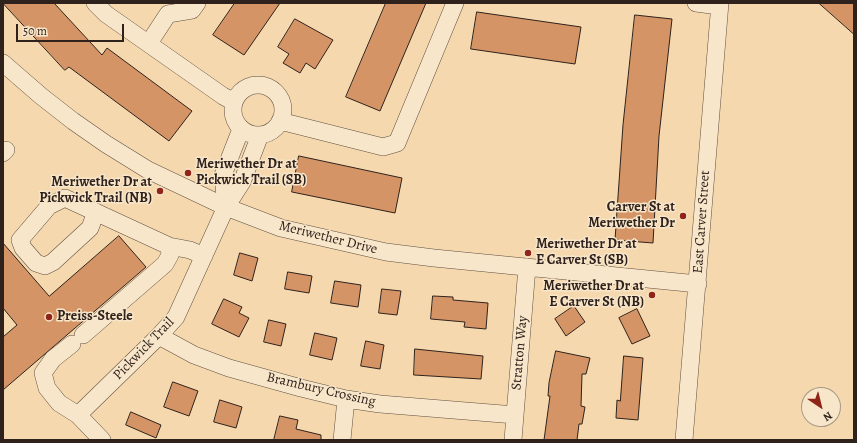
<!DOCTYPE html>
<style>
body{margin:0}
#map{position:relative;width:857px;height:443px;overflow:hidden;background:#f5d8ad;font-family:Alegreya,serif}
canvas{display:block}
.frame{position:absolute;inset:0;border:4px solid #2f221c;pointer-events:none}
.north{position:absolute;left:801px;top:387px;width:40px;height:40px;box-sizing:border-box;background:#f8e6ca;border:1px solid #a89884;border-radius:50%;rotate:145deg;font-size:11px;font-weight:700;line-height:16px;text-align:center;color:#2f221c}
.north::after{content:'';display:block;margin:auto;width:14px;height:18px;background:#8f2418;clip-path:polygon(50% 0,100% 100%,50% 72%,0 100%)}
.scale{position:absolute;left:16px;top:24px;width:108px;height:18px;box-sizing:border-box;border:2px solid #2f221c;border-top:0;padding-left:5px;font-size:12px;line-height:14px;white-space:nowrap;color:#2f221c;-webkit-text-stroke:3px #f8e6ca;paint-order:stroke}
</style>
<div id="map">
<canvas width="857" height="443"></canvas>
<div class="frame"></div>
<div class="north">N</div>
<div class="scale">50 m</div>
</div>
<script>
const g = document.querySelector('canvas').getContext('2d');
g.lineJoin = 'round';
function fillPath(path, color) { g.fillStyle = color; g.fill(path, 'evenodd'); }
function stroke(path, color, width, dash) { g.strokeStyle = color; g.lineWidth = width; g.lineCap = dash ? 'butt' : 'round'; g.setLineDash(dash || []); g.stroke(path); }
function label(font, color, halo, rows, align = 'center') {
  g.font = font + ' Alegreya,serif'; g.lineWidth = 3; g.setLineDash([]); g.textBaseline = 'middle'; g.strokeStyle = halo; g.fillStyle = color; for (const [text, x, y, turn = 0] of rows) {
    g.save(); g.translate(x, y); g.rotate((+turn || 0) * Math.PI / 180); g.textAlign = isNaN(turn) ? turn : align; if (halo) g.strokeText(text, 0, 0); g.fillText(text, 0, 0); g.restore();
  }
}
const building = new Path2D(`
 M3,3H54L102,55L107,48L192,111L169,141L69,67L65,70Z
 M235,3H280L244,55L213,35Z
 M386,3H426L380,111L346,97Z
 M819,3H854V34Z
 M477,12L581,27L575,64L471,49Z
 M635,15L672,19L659,136L653,243L615,240L623,125Z
 M295,19L333,40L315,69L306,63L300,73L283,63L289,54L278,47Z
 M299,156L402,178L395,213L292,192Z
 M119,236L146,267L3,390V337L17,325L3,308V243L49,296Z
 M240,253L258,258L252,281L234,275Z
 M288,272L312,276L309,293L285,289Z
 M335,281L361,285L358,307L331,303Z
 M382,289L401,291L397,315L379,313Z
 M433,296L453,297V300L488,303L486,329L464,327L465,322L431,319Z
 M224,299L242,307L239,313L249,318L239,337L212,324Z
 M574,306L585,322L566,336L555,319Z
 M637,309L650,336L632,344L619,318Z
 M269,320L286,324L281,346L264,342Z
 M315,333L337,338L332,360L310,355Z
 M366,341L384,345L380,369L361,366Z
 M415,349L483,356L481,379L414,375Z
 M556,351L590,358L586,374H582L581,406L585,407L582,424H579L577,440H544L550,396H548L549,383Z
 M624,356L643,358L638,420L616,418L617,400L620,401Z
 M173,382L198,391L189,416L164,407Z
 M220,400L242,407L236,428L214,422Z
 M131,412L161,425L156,438L126,425Z
 M280,416L298,420L296,429L321,435V440H274Z`);
fillPath(building, '#d49466');
stroke(building, '#2f221c', 1);
const minor = new Path2D(`
 M95,3L106,14L223,96L234,102
 M696,3L719,6
 M149,43L168,14L192,10L197,3
 M3,63L41,96L73,121L106,144L148,170L226,207L281,228L386,252L434,258L698,284
 M233 110a25 25 0 1 1 50 0a25 25 0 1 1-50 0Z
 M280,121L383,147L397,143L455,3
 M3,153L6,150
 M226,207L223,175L241,129
 M96,212L90,228L53,262L45,266L36,263L23,248L20,240L49,206L65,198L169,246L190,250L204,256
 M83,335L165,264L170,255L169,246
 M159,336L194,355L229,368L301,388L346,399L380,404L515,415
 M72,344L53,359L43,373L47,388L59,403L78,415L102,440
 M78,415L159,336L176,317L226,207L242,182L260,135
 M342,440L346,399
 M513,440L527,267
 M684,440L720,3`);
stroke(minor, '#605040', 18);
stroke(minor, '#f8e6ca', 17);
for (const [x, y, r, color] of [
 [188,173,4,"#8f2418"],
 [160,191,4,"#8f2418"],
 [683,216,4,"#8f2418"],
 [528,253,4,"#8f2418"],
 [652,295,4,"#8f2418"],
 [49,317,4,"#8f2418"]
]) { const dot = new Path2D(); dot.arc(x, y, r, 0, 2 * Math.PI); g.fillStyle = color; g.fill(dot); stroke(dot, '#f8e6ca', 1.5); }
label('bold 14px', '#2f221c', '#f8e6ca', [
 ["Meriwether Dr at",196,165],
 ["Pickwick Trail (SB)",196,181],
 ["Meriwether Dr at",152,183,"right"],
 ["Pickwick Trail (NB)",152,199,"right"],
 ["Carver St at",675,208,"right"],
 ["Meriwether Dr",675,224,"right"],
 ["Meriwether Dr at",536,245],
 ["E Carver St (SB)",536,261],
 ["Meriwether Dr at",644,287,"right"],
 ["E Carver St (NB)",644,303,"right"],
 ["Preiss-Steele",57,317]
], 'left');
label('14px', '#2f221c', '#f8e6ca', [
 ["East Carver Street",702,222,-86],
 ["Meriwether Drive",328,238,14],
 ["Pickwick Trail",144,349,-46],
 ["Stratton Way",520,353,-85],
 ["Brambury Crossing",321,390,13]
]);
</script>
